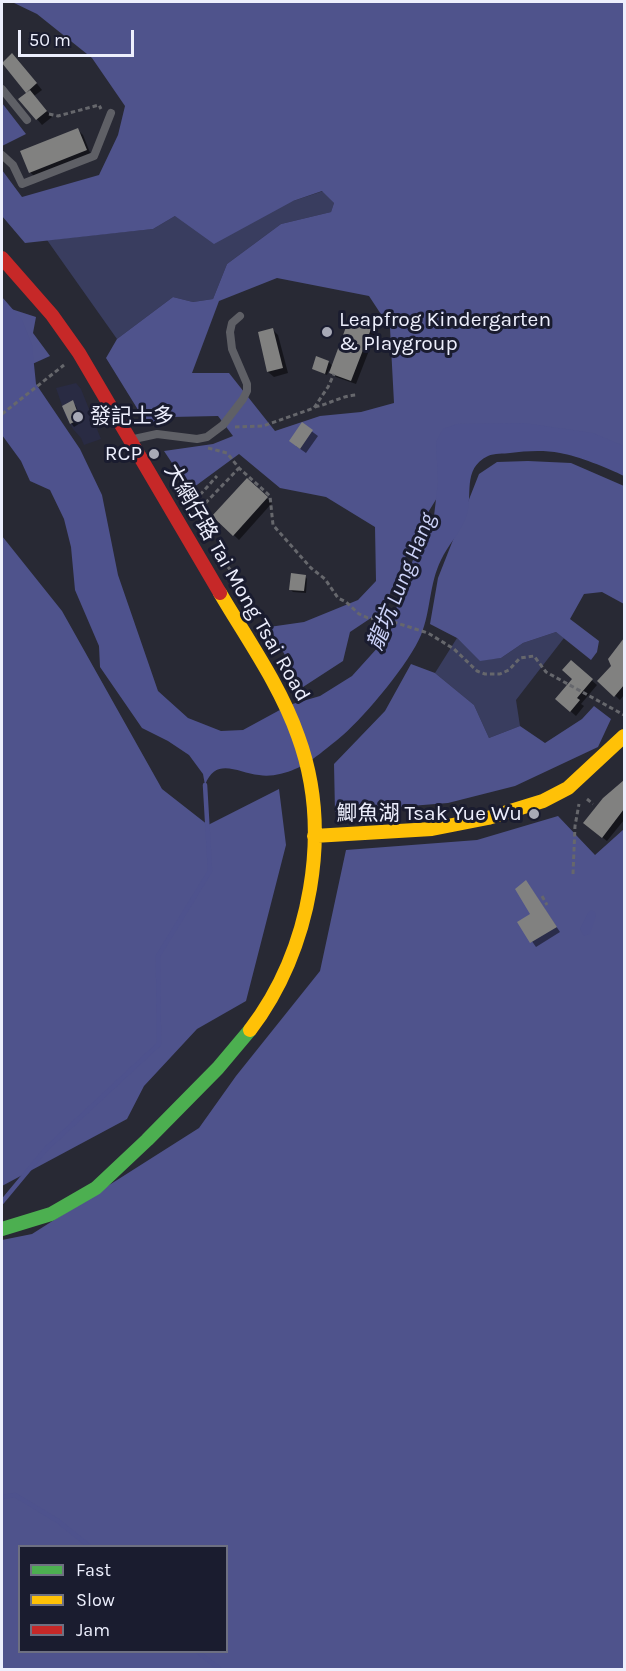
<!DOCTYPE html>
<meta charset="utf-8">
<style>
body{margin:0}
#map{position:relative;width:626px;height:1671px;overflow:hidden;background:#282934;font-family:Karla,sans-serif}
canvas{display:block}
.frame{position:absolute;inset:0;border:3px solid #edeffd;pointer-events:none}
.legend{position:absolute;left:18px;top:1545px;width:210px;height:108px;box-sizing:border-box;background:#1a1c2f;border:2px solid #6e7081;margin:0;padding:8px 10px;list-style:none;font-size:18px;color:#edeffd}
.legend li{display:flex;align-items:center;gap:12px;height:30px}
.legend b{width:30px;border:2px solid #6e7081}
.scale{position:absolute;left:18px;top:30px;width:116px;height:27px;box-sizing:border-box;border:3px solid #edeffd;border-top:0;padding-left:8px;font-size:18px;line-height:21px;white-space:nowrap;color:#edeffd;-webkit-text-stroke:4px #1a1c2f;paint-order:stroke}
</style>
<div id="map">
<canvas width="626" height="1671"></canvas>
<div class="frame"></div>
<ul class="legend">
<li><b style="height:8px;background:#4caf50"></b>Fast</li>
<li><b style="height:8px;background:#ffc107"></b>Slow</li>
<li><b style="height:8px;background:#c62828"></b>Jam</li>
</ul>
<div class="scale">50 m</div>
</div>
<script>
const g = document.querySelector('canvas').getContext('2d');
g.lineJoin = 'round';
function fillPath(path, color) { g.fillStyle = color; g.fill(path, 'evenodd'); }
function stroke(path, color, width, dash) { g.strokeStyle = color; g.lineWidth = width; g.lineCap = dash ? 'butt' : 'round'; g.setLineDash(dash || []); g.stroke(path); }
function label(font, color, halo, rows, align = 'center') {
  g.font = font + ' Karla,"Noto Sans TC",sans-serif'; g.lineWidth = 6; g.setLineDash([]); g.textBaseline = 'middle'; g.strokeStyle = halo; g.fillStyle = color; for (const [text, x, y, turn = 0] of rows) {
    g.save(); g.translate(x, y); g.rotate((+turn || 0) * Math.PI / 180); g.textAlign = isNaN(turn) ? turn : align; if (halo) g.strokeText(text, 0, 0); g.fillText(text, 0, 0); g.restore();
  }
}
fillPath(new Path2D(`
 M76,383L81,389L101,439L84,445L81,438L73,429L66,417L56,388Z`), '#292b43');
fillPath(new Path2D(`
 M323,191L334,203L331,212L281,224L227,264L213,299L193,302L173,297L117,339L47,240L153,229L175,216L293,201Z
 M556,632L564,638L516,700L520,726L489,738L474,705L435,673L457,638L480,660L501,658L523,643Z`), '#393d5f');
fillPath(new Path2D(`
 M12,2H624V448L449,429L440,493L416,532L383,610L350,632L343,661L303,687L269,627L304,622L358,600L376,581L375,527L326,497L280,488L239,454L190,490L164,451L213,444L233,436L218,416L171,417L148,426L106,358L117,339L173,297L193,302L213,299L227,264L281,224L331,212L334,203L322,191L293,201L214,244L175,216L153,229L25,243L2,216V170L22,197L99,175L118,135L125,106L92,58L37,14ZM277,278L369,296L390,328L394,403L361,412L320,416L275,431L229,373H192L219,301Z
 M2,103L26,134L2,146Z
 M2,306L36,317L33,333L50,356L19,370Z
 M528,461L571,463L624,486V604L602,592L584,594L570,619L599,641L597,652L591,660L556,632L523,643L501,658L480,661L457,638L430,624L438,578L479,474L497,462Z
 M2,536L62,611L162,789L208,825L279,789L286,845L246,1001L197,1029L144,1086L127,1119L2,1186Z
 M411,664L435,673L474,705L489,738L520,726L545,743L582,719L594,706L611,719L598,747L515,786L448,803L335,812L334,764L385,711Z
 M558,816L595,855L624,829V1669L2,1670V1240L32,1234L199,1128L236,1076L320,971L346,850L477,840ZM20,1546H226V1652H20Z`), '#4f538c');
fillPath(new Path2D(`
 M2,297L22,320L32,345L36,384L80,449L102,495L118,575L158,691L188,718L221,731L243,730L289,705L320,696L352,676L380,645L388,632L417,548L434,516L438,482L436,442L443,429L457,424L524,423L593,433L624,446V476C608,468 578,456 560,453C544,450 526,451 510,453C504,454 494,453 488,456C461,469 474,496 466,517C460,533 448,545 441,560C429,584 431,611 421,635C410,662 366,715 343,735C331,745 309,764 295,769C284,774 270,777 259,775C238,773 216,756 205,785L203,774L189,755L168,741L142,728L100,667L99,646L75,590L71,547L64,519L50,490L30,481L21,461L2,435Z
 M591,910L595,912L596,916L590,934L584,936L580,929L588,913Z`), '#4e528d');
fillPath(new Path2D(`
 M18,60L42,90L34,96L52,117L42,125L21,100L28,93L3,63Z
 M78,130L83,135L91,155L35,177L30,172Z
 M372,325L377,330L356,384L336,377L329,370L327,375L314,369L329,362L333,367Z
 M272,329L278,335L288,373L274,377L268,372Z
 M72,402L76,406L82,422L74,427L71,423Z
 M302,424L318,436L306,453L296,446Z
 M247,480L272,503L239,540L214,516Z
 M305,576L307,579L306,593L293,592L290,589Z
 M624,640V695L620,700L599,681L613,666L614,654Z
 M571,662L597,685L581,704L584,706L576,716L562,704L574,680Z
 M624,783V820L607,841L590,828L605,799Z
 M530,887L560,932L536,947L519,923L532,915Z`), '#0007');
stroke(new Path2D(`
 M2,1202L46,1149L159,1044L158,956L210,871L205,785
 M2,1497L15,1495L58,1521L89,1546
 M198,1652L221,1670`), '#4e528d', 4.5);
fillPath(new Path2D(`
 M12,53L37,83L26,93L2,63Z
 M30,90L47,111L36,120L18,99Z
 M78,128L87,150L29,173L20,151Z
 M355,318L373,324L351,381L329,373L346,327Z
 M273,328L283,368L267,372L258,332Z
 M316,356L329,361L325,374L312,369Z
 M73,400L80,419L70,424L62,406Z
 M302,422L313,430L300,449L289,441Z
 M247,478L268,497L233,536L212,516Z
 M291,573L306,575L304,591L289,590Z
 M624,638V685L614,697L597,681L611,666L608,659Z
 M571,660L593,679L577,698L580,700L570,712L555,699L572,679L562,670Z
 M624,780V809L602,838L583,823L603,798Z
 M526,880L557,927L530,943L517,922L530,914L515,889Z`), '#818180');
stroke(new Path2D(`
 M49,114L58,116L99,105L101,109
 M315,407C329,404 341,396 356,395
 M2,414L64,365
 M235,427L263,426L314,408L328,387L334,374
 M208,448L227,453L239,468L270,496L273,525L311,568L325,579L338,598L346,602L359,614L368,618L384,619L428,633L454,649L477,671L485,674H500L509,670L520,658L534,656L546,672L624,715
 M190,506L217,476
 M195,514L239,468
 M228,567L240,581L255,613
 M587,799L593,804
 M573,874L575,826L579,804
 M542,896L547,905`), '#66676c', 3, [4.5, 3]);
stroke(new Path2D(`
 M2,89L27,120
 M2,155L13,165L22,184L94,156L111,113
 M134,439L157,434L197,439L207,437L223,425L243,399L247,391V384L232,349L230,332L232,323L240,316`), '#5f6066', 8);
stroke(new Path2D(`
 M2,1229L51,1214L96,1188L147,1140L218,1068L250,1030`), '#4caf50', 14);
stroke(new Path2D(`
 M220,593C247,639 280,685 298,736C333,831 311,950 250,1030
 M314,836L432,829L488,818L543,801L568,788L624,736`), '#ffc107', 14);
stroke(new Path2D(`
 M2,258L52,315L79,353L220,593`), '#c62828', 14);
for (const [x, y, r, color] of [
 [327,332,6,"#a8aab7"],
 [78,417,6,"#a8aab7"],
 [154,454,6,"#a8aab7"],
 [534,814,6,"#a8aab7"]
]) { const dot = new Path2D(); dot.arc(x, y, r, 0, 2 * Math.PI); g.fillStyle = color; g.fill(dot); stroke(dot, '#1a1c2f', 2); }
label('21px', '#edeffd', '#1a1c2f', [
 ["Leapfrog Kindergarten",339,320],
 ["& Playgroup",339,344],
 ["發記士多",90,417],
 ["RCP",142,454,"right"],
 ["鯽魚湖 Tsak Yue Wu",522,814,"right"]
], 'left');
label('21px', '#edeffd', '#1a1c2f', [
 ["大網仔路 Tai Mong Tsai Road",237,583,60]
]);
label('italic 22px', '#cdd3f9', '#1a1c2f', [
 ["龍坑 Lung Hang",402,582,-68]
]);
</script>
